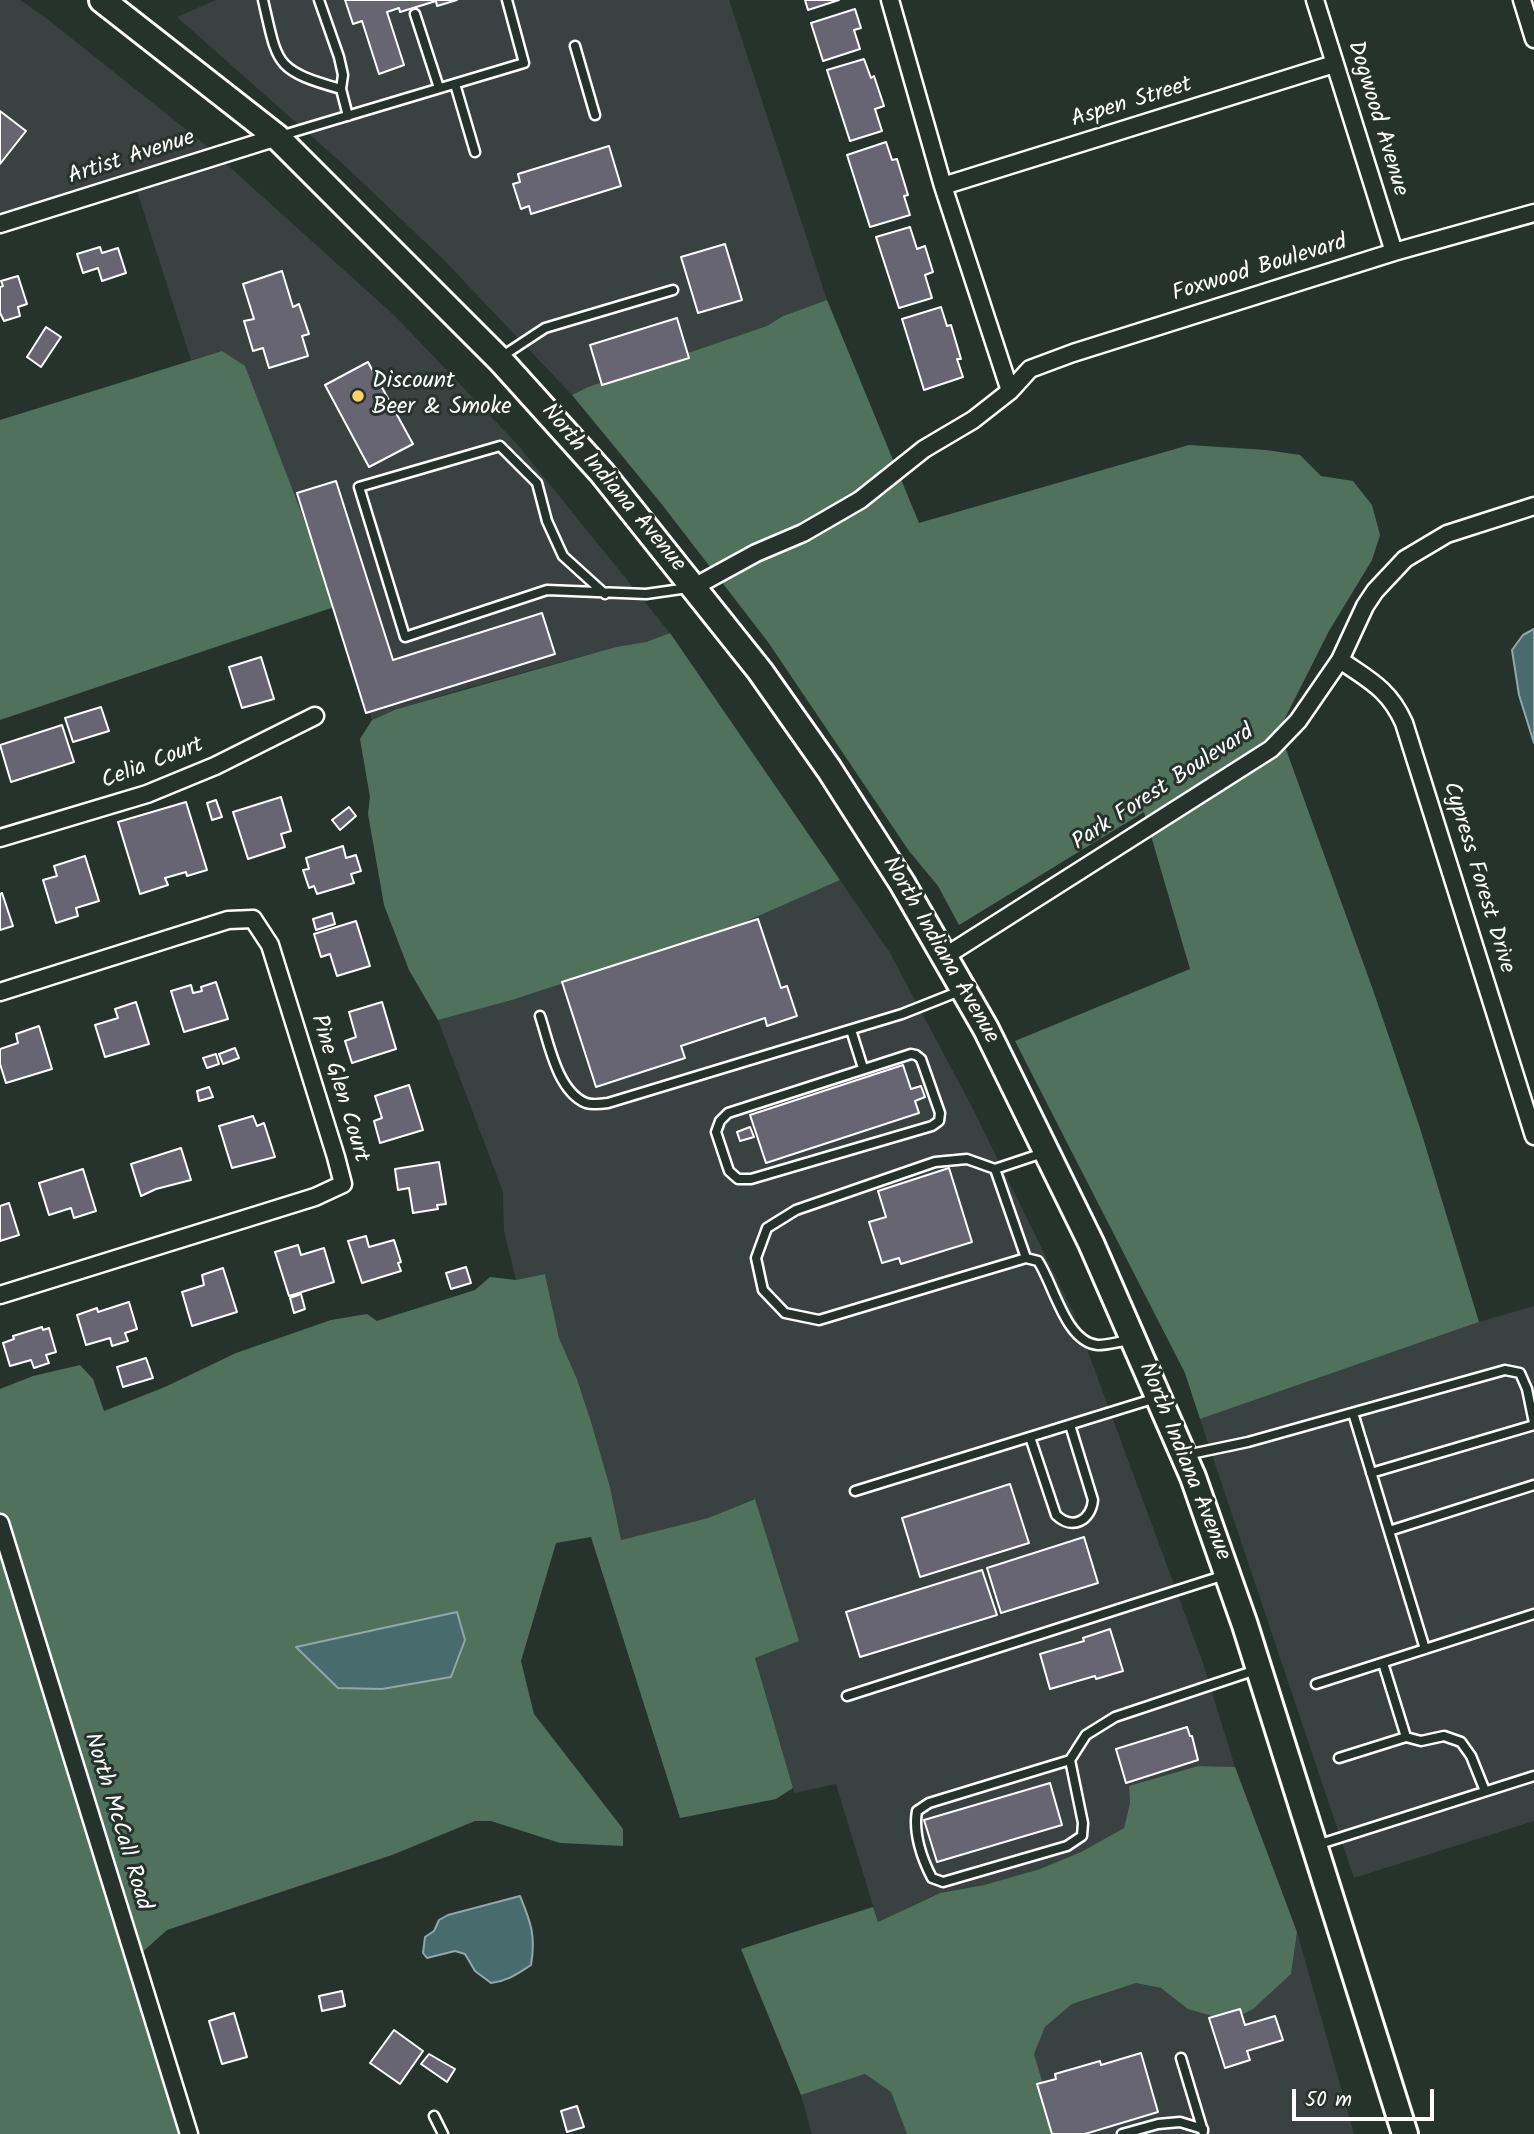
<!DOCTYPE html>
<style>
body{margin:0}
#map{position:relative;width:1534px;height:2134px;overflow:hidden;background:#26332d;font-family:Kalam,sans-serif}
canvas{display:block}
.scale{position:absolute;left:1292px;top:2089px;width:142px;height:32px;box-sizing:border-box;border:4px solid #fff;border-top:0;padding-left:9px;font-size:21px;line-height:24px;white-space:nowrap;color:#fff;-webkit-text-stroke:5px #26332d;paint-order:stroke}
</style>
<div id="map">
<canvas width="1534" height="2134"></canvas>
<div class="scale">50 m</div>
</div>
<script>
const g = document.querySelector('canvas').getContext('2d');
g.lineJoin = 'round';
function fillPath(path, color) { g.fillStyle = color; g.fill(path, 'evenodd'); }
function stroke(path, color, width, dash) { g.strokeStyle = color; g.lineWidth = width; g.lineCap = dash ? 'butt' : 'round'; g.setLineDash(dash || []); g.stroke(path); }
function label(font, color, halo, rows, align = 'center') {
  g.font = font + ' Kalam,sans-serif'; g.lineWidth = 6; g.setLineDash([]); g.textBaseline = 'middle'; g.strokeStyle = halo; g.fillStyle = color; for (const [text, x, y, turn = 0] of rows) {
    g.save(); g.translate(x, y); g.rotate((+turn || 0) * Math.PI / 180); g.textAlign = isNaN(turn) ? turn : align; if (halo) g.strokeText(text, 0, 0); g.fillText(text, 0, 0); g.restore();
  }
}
fillPath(new Path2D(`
 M0,0H20L46,18L203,143L396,317L517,444L670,633L646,642L616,647L467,688L397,709L372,720L337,606L222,351L191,360L137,191L0,234Z
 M216,0H729L827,300L783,316L767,326L588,387L572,395L443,259L343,164L177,17Z
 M840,880L890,953L974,1111L1074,1314L1203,1663L1235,1767L1198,1766L1129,1787L1130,1803L1124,1828L1081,1852L1040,1869L984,1885L939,1893L878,1922L836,1784L794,1793L793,1788L755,1657L798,1641L754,1499L708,1518L621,1540L610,1487L592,1425L577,1379L559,1338L545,1274L516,1280L504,1231L503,1192L438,1020L512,1000L729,929Z
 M1534,1306V1821L1354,1878L1200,1419L1479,1322Z
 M1297,1932L1354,2134H1058L1034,2054L1045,2027L1072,2004L1135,1983L1161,1988L1174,1997L1291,1974Z
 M865,2074L891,2092L907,2134H812L801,2095Z`), '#394241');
fillPath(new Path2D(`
 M827,300L919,523L1189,445L1266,450L1300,455L1321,476L1353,481L1372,505L1380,535L1372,560L1329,631L1279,730L1373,990L1419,1125L1479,1322L1200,1419L1185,1373L1015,1041L1190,969L1144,812L959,925L938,886L909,851L768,642L660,502L572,395L588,387L767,326L783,316Z
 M222,351L245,366L337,606L0,720V420Z
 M670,633L840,880L729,929L512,1000L438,1020L409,970L384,905L368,814L370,797L360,739L372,720L397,709L616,647L646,642Z
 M545,1274L559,1338L577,1379L592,1425L610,1487L621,1540L708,1518L755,1499L799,1641L755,1658L793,1788L776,1799L680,1818L591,1537L556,1543L521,1661L534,1714L623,1829V1846L560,1843L491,1821H475L392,1855L167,1930L129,1964L186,2134H0V1389L33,1376L80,1365L93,1379L104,1411L165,1387L236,1353L331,1320L367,1314L377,1321L475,1290L490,1277L516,1280Z
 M1198,1766L1235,1767L1297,1932L1291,1974L1253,2009L1230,2021L1188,2009L1161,1988L1136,1983L1072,2004L1045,2027L1034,2054L1058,2134H907L891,2092L865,2074L801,2095L741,1949L873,1907L878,1922L940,1893L984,1885L1040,1869L1081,1852L1124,1828L1130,1803L1129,1786Z`), '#50725d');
const water = new Path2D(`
 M1534,629V743L1519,695L1512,650L1523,635Z
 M457,1612L465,1640L451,1677L382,1689L338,1688L296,1647Z
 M520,1896C531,1923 536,1936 531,1965C517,1974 508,1981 491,1983L475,1971L465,1954L455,1951L427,1958L423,1953L425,1937L434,1931L439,1920L448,1915Z`);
fillPath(water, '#486c6e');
stroke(water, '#91a7a8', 2);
const building = new Path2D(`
 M345,0H457L437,6L436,1L400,12L399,8L387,12L404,65L379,74L362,21L353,24Z
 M805,0H839L808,10Z
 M855,9L861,28L854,30L860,49L823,61L811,23Z
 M864,59L871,78L874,76L884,106L875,109L882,131L850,141L827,70Z
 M0,111L26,131L0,164Z
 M886,142L892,160L897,159L908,195L904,196L910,215L870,227L847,155Z
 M609,146L621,186L531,214L529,206L521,209L513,184L520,182L518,174Z
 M910,227L917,249L925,246L933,272L925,275L932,298L899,308L876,237Z
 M725,244L742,300L698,313L681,257Z
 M100,247L102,253L118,248L126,273L102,281L98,268L83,273L77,254Z
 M282,271L293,307L299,304L309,334L302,336L308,356L269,368L263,348L253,351L244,321L254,319L243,284Z
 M18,276L27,304L18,307L20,316L4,321L0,313V287L3,286L1,281Z
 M941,307L947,326L951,325L961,359H957L963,377L924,390L902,319Z
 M677,318L689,358L602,385L590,345Z
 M46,327L61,337L41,367L27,357Z
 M368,362L413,444L369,467L325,385Z
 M336,481L393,660L542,613L555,654L366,713L297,493Z
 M261,657L274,699L242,708L229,667Z
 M101,707L109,731L73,742L65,718Z
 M62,725L74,762L11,782L0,745Z
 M281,797L291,831L281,834L285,847L248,859L233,812Z
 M216,800L222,817L212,820L207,803Z
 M186,802L207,870L187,876L186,872L165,878L168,885L140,894L118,822Z
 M349,807L356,816L340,830L332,820Z
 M343,846L346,858L356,855L361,871L351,874L354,883L317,894L314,886L309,888L303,870L309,869L306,858Z
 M85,856L99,901L76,908L78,916L56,923L43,880L57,876L54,866Z
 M2,893L13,926L0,930V894Z
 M332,913L335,924L316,930L313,919Z
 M758,919L781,988L787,986L797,1016L767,1026L765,1018L681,1046L685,1058L596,1087L562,982Z
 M356,921L370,966L337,976L330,954L321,957L314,934Z
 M216,982L228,1019L184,1032L171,991L191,985L193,993L202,991L201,987Z
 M136,1002L149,1044L105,1057L95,1025L118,1018L115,1009Z
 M382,1002L396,1049L352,1063L345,1041L356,1037L349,1012Z
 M39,1026L52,1069L6,1083L0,1064V1049L18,1043L16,1034Z
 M235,1048L239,1058L223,1064L219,1054Z
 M216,1054L219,1064L207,1068L203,1058Z
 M903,1065L911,1089L921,1086L925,1097L915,1101L919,1113L766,1163L750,1115Z
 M409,1085L423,1130L380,1143L374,1121L382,1118L375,1096Z
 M209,1087L213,1097L199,1101L197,1091Z
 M253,1116L257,1126L264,1123L275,1157L232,1168L219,1126Z
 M750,1127L754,1137L740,1141L737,1132Z
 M181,1148L191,1180L156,1189L141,1196L131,1164Z
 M439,1162L446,1204L437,1205L438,1209L413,1213L409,1188L398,1190L395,1169Z
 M949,1168L972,1242L901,1264L899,1258L882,1263L869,1222L886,1217L878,1191Z
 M83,1169L96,1211L74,1218L71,1208L49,1215L39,1183Z
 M9,1203L19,1235L0,1241V1206Z
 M366,1236L369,1247L394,1240L401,1262L398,1263L401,1271L362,1283L348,1241Z
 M298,1245L301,1255L324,1248L334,1282L289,1296L275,1252Z
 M466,1267L471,1283L451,1289L446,1273Z
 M223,1268L237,1312L192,1326L182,1292L204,1285L202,1275Z
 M301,1294L305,1309L294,1313L290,1298Z
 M129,1302L137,1329L125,1333L128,1341L112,1346L110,1338L86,1345L77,1315L97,1308L98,1312Z
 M42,1327L43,1330L49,1328L56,1352L46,1355L49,1363L34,1368L31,1360L10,1366L3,1343L14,1339L13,1336Z
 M146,1358L153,1378L123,1387L117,1367Z
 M1010,1484L1029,1543L920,1577L902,1518Z
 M1084,1537L1098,1583L1001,1613L987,1568Z
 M982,1570L997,1615L860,1657L846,1612Z
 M1110,1629L1123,1671L1096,1679L1095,1676L1050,1689L1040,1654L1084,1641L1083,1638Z
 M1187,1727L1190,1736H1192L1198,1760L1126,1783L1116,1749Z
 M1050,1783L1062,1825L937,1862L924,1820Z
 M342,1991L345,2006L322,2011L319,1996Z
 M1240,2009L1245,2025L1275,2016L1283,2040L1247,2051L1250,2060L1225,2068L1209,2018Z
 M234,2013L247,2057L222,2064L209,2021Z
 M394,2030L423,2051L400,2084L370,2063Z
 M1141,2053L1158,2112L1085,2134H1052L1037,2084L1056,2079L1055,2074L1100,2061L1101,2065Z
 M429,2054L455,2069L447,2082L421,2064Z
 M577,2106L584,2127L567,2132L561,2111Z`);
fillPath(building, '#666571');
stroke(building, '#fff', 2);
const lane = new Path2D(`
 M263,0C278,65 274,70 341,89
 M319,0L339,57L343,75L341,89L348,116
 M415,14L439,88
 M575,46L595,115
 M455,84L475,152
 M280,136L524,63L507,0
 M501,357L545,328L673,290
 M605,594L563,556L547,521L537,483L500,446L359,487L405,637L547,590L646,594L688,588
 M540,1016C549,1043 557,1091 586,1103C592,1105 601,1104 608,1103L902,1014L960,991
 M851,1030L863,1068
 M911,1054L916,1055L921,1059L940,1113L939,1121L932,1126L751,1179H738L729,1171L716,1132L720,1121L728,1113Z
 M1043,1153L995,1169L967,1159L935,1162L796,1210L767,1228L756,1258L763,1290L785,1313L819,1320L1026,1258L1038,1261C1054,1285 1066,1343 1098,1345C1108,1345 1121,1341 1131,1340
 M995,1169L1026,1258
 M1353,1413L1425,1649
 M1030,1437L1056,1515C1073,1531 1091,1520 1093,1500L1070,1425
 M1186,1455L1248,1442L1505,1370L1520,1373L1527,1389L1534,1423
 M1371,1473L1534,1425
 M855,1491L1156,1398
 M1389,1531L1534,1485
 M1383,1663L1406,1737
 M1316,1684L1534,1614
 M847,1696L1225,1575
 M1339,1758L1406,1737L1421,1741L1444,1736L1461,1742L1471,1756L1485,1791
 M1070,1760L929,1803L917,1811C913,1833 922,1859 932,1878L943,1882L1067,1846L1082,1836L1083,1823L1070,1760L1086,1735L1115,1717L1256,1670
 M1317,1845L1534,1776
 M1181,2058L1203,2131
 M434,2116L443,2134
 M1122,2134L1158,2124L1180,2122L1203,2129`);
const street = new Path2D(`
 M890,0L943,186L1010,391
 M1315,0L1394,252
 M1522,0L1534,39
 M943,186L1334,64
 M0,224L277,137
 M694,587L756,553L803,533L860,500L924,449L973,420L1010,391L1030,369L1073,353L1394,252L1534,213
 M1340,660C1369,680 1389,689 1404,723L1534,1136
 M0,838L147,794L215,766L315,716
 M944,957L1271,749L1298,721L1340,660L1365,606L1375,591L1405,559L1447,534L1534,506
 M0,992L228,920L253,919L270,945L336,1157L343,1184L315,1197L0,1295
 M0,1523L189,2134`);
const primary = new Path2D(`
 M102,0L277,137L501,361L602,473L760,671L829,769L902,883L986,1029L1091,1243L1193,1477L1245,1625L1405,2134`);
stroke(lane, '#fff', 13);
stroke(street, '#fff', 21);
stroke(primary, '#fff', 30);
stroke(lane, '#26332d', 8);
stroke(street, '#26332d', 16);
stroke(primary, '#26332d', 24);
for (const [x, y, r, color] of [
 [358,396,7,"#ffd166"]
]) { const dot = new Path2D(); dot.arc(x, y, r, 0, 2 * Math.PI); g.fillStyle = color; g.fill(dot); stroke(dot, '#26332d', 2.5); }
label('23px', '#fff', '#26332d', [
 ["Aspen Street",1132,104,-17],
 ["Dogwood Avenue",1376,119,73],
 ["Artist Avenue",132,159,-18],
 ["Foxwood Boulevard",1260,270,-17],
 ["North Indiana Avenue",612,489,50],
 ["Celia Court",153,765,-21],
 ["Park Forest Boulevard",1164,789,-33],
 ["Cypress Forest Drive",1477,878,73],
 ["North Indiana Avenue",939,951,60],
 ["Pine Glen Court",338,1089,73],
 ["North Indiana Avenue",1183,1462,68],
 ["North McCall Road",116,1822,73]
]);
label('23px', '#fff', '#26332d', [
 ["Discount",372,383],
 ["Beer & Smoke",372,409]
], 'left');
</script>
